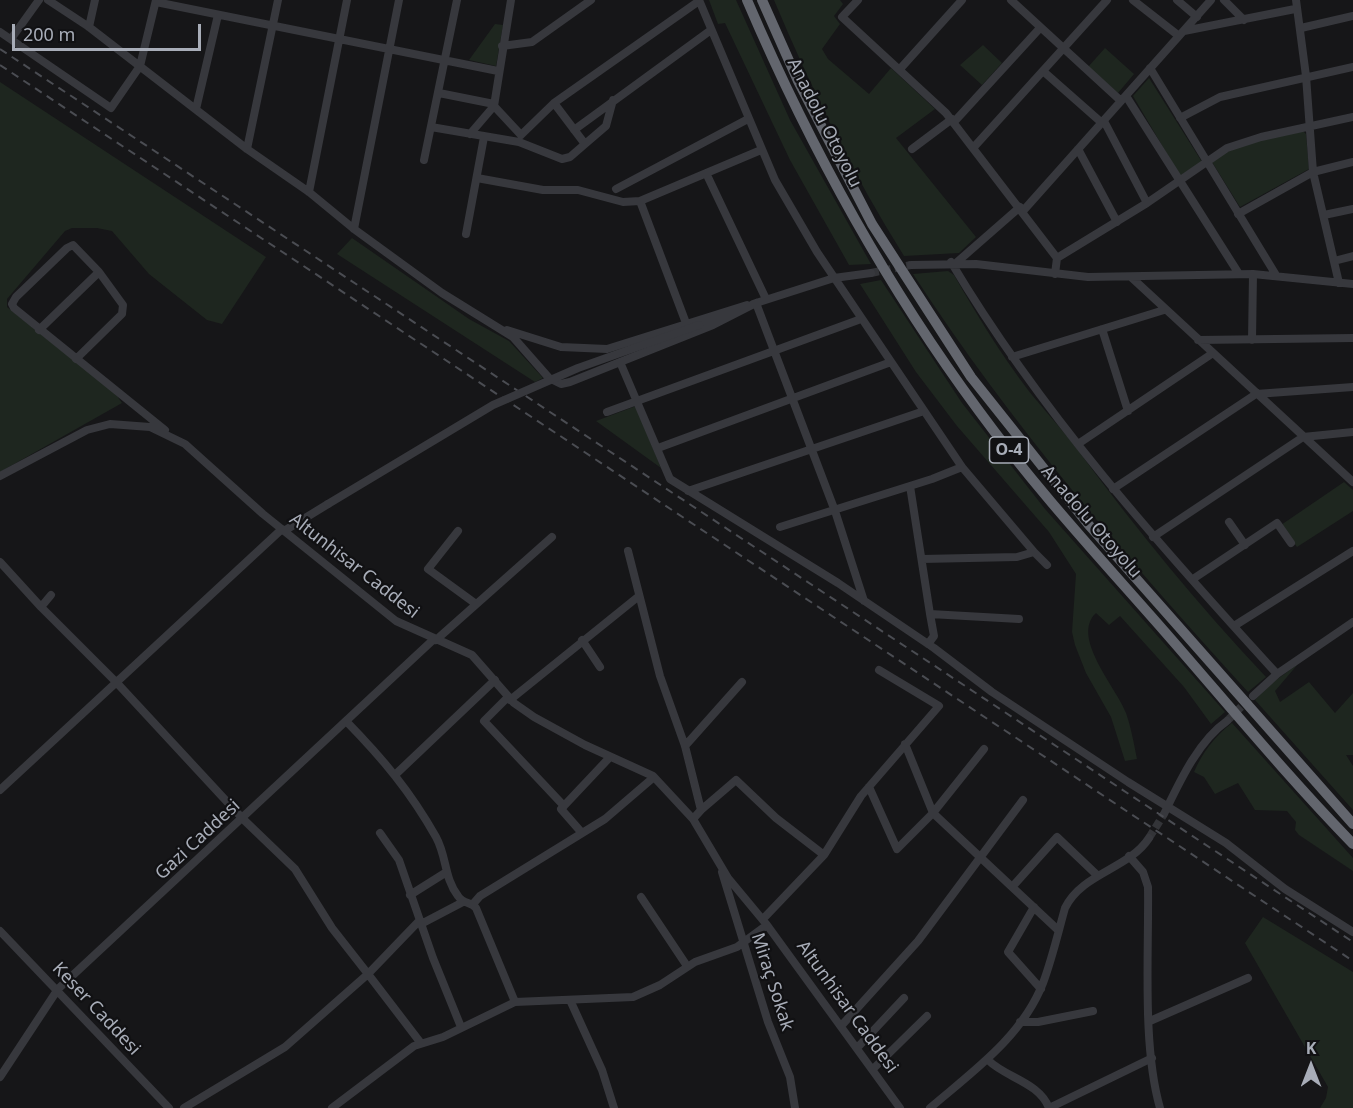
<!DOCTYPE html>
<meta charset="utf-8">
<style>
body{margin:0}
#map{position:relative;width:1353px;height:1108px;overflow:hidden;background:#161618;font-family:"Noto Sans",sans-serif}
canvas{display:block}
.north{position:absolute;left:1281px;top:1036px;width:60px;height:60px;-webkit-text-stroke:4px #111113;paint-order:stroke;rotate:0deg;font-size:16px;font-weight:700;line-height:24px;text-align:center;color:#a8adb8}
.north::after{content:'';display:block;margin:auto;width:21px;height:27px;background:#a8adb8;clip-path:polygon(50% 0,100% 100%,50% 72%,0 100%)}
.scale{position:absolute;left:12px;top:24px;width:189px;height:27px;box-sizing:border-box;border:3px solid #a8adb8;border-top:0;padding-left:8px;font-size:18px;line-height:21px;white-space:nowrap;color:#a8adb8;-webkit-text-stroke:4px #111113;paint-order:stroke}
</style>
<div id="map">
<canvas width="1353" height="1108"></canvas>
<div class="north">K</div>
<div class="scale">200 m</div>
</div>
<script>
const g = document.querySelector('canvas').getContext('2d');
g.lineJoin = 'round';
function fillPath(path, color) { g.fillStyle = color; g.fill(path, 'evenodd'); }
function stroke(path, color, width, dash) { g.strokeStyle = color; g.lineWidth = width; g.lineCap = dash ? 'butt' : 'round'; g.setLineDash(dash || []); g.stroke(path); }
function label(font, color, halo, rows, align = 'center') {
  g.font = font + ' "Noto Sans",sans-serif'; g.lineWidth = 4.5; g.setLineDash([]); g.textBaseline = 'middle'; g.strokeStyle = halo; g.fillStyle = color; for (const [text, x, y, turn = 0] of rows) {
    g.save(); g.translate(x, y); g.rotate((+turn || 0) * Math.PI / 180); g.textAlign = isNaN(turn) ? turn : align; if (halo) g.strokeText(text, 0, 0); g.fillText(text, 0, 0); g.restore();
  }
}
fillPath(new Path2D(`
 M709,0H736L790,120L871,264L849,265L790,160L725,23L718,24Z
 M774,0H840L843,4L834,16L840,24L822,49L828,59L869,94L891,68L935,109L896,138L976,237L959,253L904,256C853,175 811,88 774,0Z
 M495,24L503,25L496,66L469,60Z
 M983,45L1002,63L982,85L960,65Z
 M1105,48L1134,74L1118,93L1088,67Z
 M1149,78L1202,162L1180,176L1133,96Z
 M0,82L266,257L222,324L207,320L149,274L112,231L97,228H72L65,231L7,299V307L115,393L122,403L0,472Z
 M1303,131L1306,134L1309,169L1240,207L1212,162C1236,142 1273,138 1303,131Z
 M352,238L469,319L509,341L543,378L535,382L337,254Z
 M948,271L954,275C977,315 1000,353 1028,390C1044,410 1062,429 1077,449C1136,529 1198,605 1266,677L1248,692C1127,559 1011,425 913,274Z
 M881,280L962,403L1045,509L1225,712L1211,724L1184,687L1120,616L1109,625L1096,613C1070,637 1117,688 1126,713C1131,727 1134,744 1137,759L1125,761L1111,717L1086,673L1075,645L1072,632L1076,574L1049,532L957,426L916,372L860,284Z
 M636,406L661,468L596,421Z
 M1344,482L1353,490V511L1297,547L1281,525Z
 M1298,664L1275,691L1280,702L1309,682L1335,713L1353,693V755H1346L1353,766V810L1255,700L1268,686Z
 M1232,723L1353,858V871L1299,835L1295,830L1296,822L1287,811L1255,810L1238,783L1215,794L1204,777L1194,772C1202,753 1215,736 1232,723Z
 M1263,917L1353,972V1108H1320L1326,1098L1328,1087L1245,943Z`), '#1e261f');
stroke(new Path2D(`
 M871,273L911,265
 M1227,721L1249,699
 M1149,838L1164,814`), '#333438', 8, [8, 4]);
stroke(new Path2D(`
 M48,0L89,27L247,149L309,192L354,229L442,293L513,337L549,378L561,384L570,382L713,325L756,303
 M511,0L494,106L521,135L554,103L699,1
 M699,0L775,180L817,252L962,467L932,479L780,527
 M858,0L842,17L946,113L1057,258L1055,274
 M1011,0L1121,101
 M1133,0L1179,36
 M1177,0L1197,17
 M1224,0L1244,20
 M1296,0L1306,76L1313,172L1339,283
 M156,2L498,71
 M89,27L95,0
 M1301,28L1353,16
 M1184,31L1295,9
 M0,32L111,108L140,66L156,0
 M11,39L39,0
 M502,46L532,42L591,0
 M1150,68L1276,275
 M900,69L962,0
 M1043,71L1102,123
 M439,93L494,104
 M1126,96L1239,274
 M554,103L585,144L606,126L613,100
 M196,109L218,15
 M1180,118L1220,97L1353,67
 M1104,121L1147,203
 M954,122L1040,28
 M431,127L519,142L562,159L570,157L585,144
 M574,130L711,30
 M470,134L494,106
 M974,147L1107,0
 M247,149L278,0
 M912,149L952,119
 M1078,149L1117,222
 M424,160L457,0
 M706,173L766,299
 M477,178L543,190H578L623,202L640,201
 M616,189L748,119
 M309,192L347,0
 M1023,211L1211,0
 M1238,214L1313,172L1353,162
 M1324,215L1353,209
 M354,229L399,0
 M466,234L484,137
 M1057,258L1147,203L1227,148L1261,137L1353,117
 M1334,261L1353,256
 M951,262C1041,413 1159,545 1277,674
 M956,263L1020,207
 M911,265L976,264L1088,277L1253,274L1353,284
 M1131,277L1353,482
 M756,303L835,511L864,601
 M753,304L834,278L871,273
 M686,323L640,201L761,150
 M699,325L723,316
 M1102,329L1128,411
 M39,330L99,272
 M507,330L561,347L607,349L747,305
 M1198,340L1353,338
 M1252,340L1253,274
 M1012,357L1164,310
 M76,359L122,314L123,305L99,272L73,245L67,248L16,297L12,304L14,308L165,430
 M620,362L670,479L838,583L934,648L992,692L1128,782L1226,843L1285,889L1353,932
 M607,412L861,319
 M1078,444L1213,353
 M658,448L891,362
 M0,476L87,430L110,424L150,427L185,444L263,514L396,621L472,655L514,703L534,717L585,745L653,776L693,819L728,878L767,925L900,1108
 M910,486L930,614L1019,619
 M1113,489L1256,394L1353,387
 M688,491L924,411
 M1229,522L1245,545
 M284,531L328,504
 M458,531L428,569L476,604
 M1153,537L1303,437L1353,432
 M628,551L660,676L685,746L701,810L693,819
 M1034,552L1047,565
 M922,559L1017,557L1034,552L962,467
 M0,562L41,607L51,595
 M1193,579L1277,523L1291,543
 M41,607L117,683L243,819L295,869L332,928L368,974L419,921
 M1234,626L1353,551
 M436,640L552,537
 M582,640L600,667
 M928,644L934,636L930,614
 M1253,696L1277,674L1353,622
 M508,697L484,721L564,806
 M510,700L639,596
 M346,721C383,759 410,791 436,837C447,857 444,878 458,896C463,904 471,902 476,908L515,1002
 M685,746L742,682
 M984,749L933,813L1058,930
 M396,774L495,680
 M869,787L897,849L933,813L905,744
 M0,790L282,529
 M701,810L736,780L776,818L824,855
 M1164,814C1179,783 1198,741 1227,721
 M380,833L399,860L433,958L461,1027
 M582,833L561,809L610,757
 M1129,856L1143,872L1148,887C1149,953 1142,1045 1160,1108
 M722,872L768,1022L790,1077L795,1108
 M1013,886L1057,837L1098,876
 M410,895L445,873
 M641,897L687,966
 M473,904L480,896L605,819L654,777
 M1034,907L1008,952L1041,989
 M763,919L824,855L861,796L939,706L879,670
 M421,924L463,902
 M0,931L169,1108
 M570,1000L602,1070L614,1108
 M1150,1021L1248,978
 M1020,1022H1038L1093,1011
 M842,1025L918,941L1023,800
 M858,1047L904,998
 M988,1060C1006,1078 1039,1082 1049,1108
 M874,1068L927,1016
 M0,1077L58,989L434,639
 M184,1108L285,1047L368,974L420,1042
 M332,1108L414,1046L443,1037L515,1002L633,997L660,985L695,962L737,947L767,925
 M930,1108C972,1072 1022,1037 1043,983C1052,959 1058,933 1065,908C1082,873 1129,869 1149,838
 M1049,1108L1152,1058`), '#37383d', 8);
stroke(new Path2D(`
 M747,0C809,145 885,284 979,411C1036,489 1101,559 1165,632C1227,703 1287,776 1353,844
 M762,0L798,81L872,224L971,377L1088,524L1353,824`), '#63666e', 10);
stroke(new Path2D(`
 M0,49L1353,942
 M0,65L1353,961`), '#4a4c52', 2, [8, 6]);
stroke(new Path2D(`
 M328,504L493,405L578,368L699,325`), '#37383d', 8);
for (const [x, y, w] of [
 [1009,450,39]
]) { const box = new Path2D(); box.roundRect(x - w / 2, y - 13, w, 26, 4.5); g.fillStyle = '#111113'; g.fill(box); stroke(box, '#a8adb8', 1.5); }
label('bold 16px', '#a8adb8', null, [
 ["O-4",1009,450]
]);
label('18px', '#a8adb8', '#111113', [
 ["Anadolu Otoyolu",824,123,63],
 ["Anadolu Otoyolu",1091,522,49],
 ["Altunhisar Caddesi",354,566,38],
 ["Gazi Caddesi",198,840,-43],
 ["Miraç Sokak",772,982,72],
 ["Altunhisar Caddesi",847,1007,54],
 ["Keser Caddesi",96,1009,47]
]);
</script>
